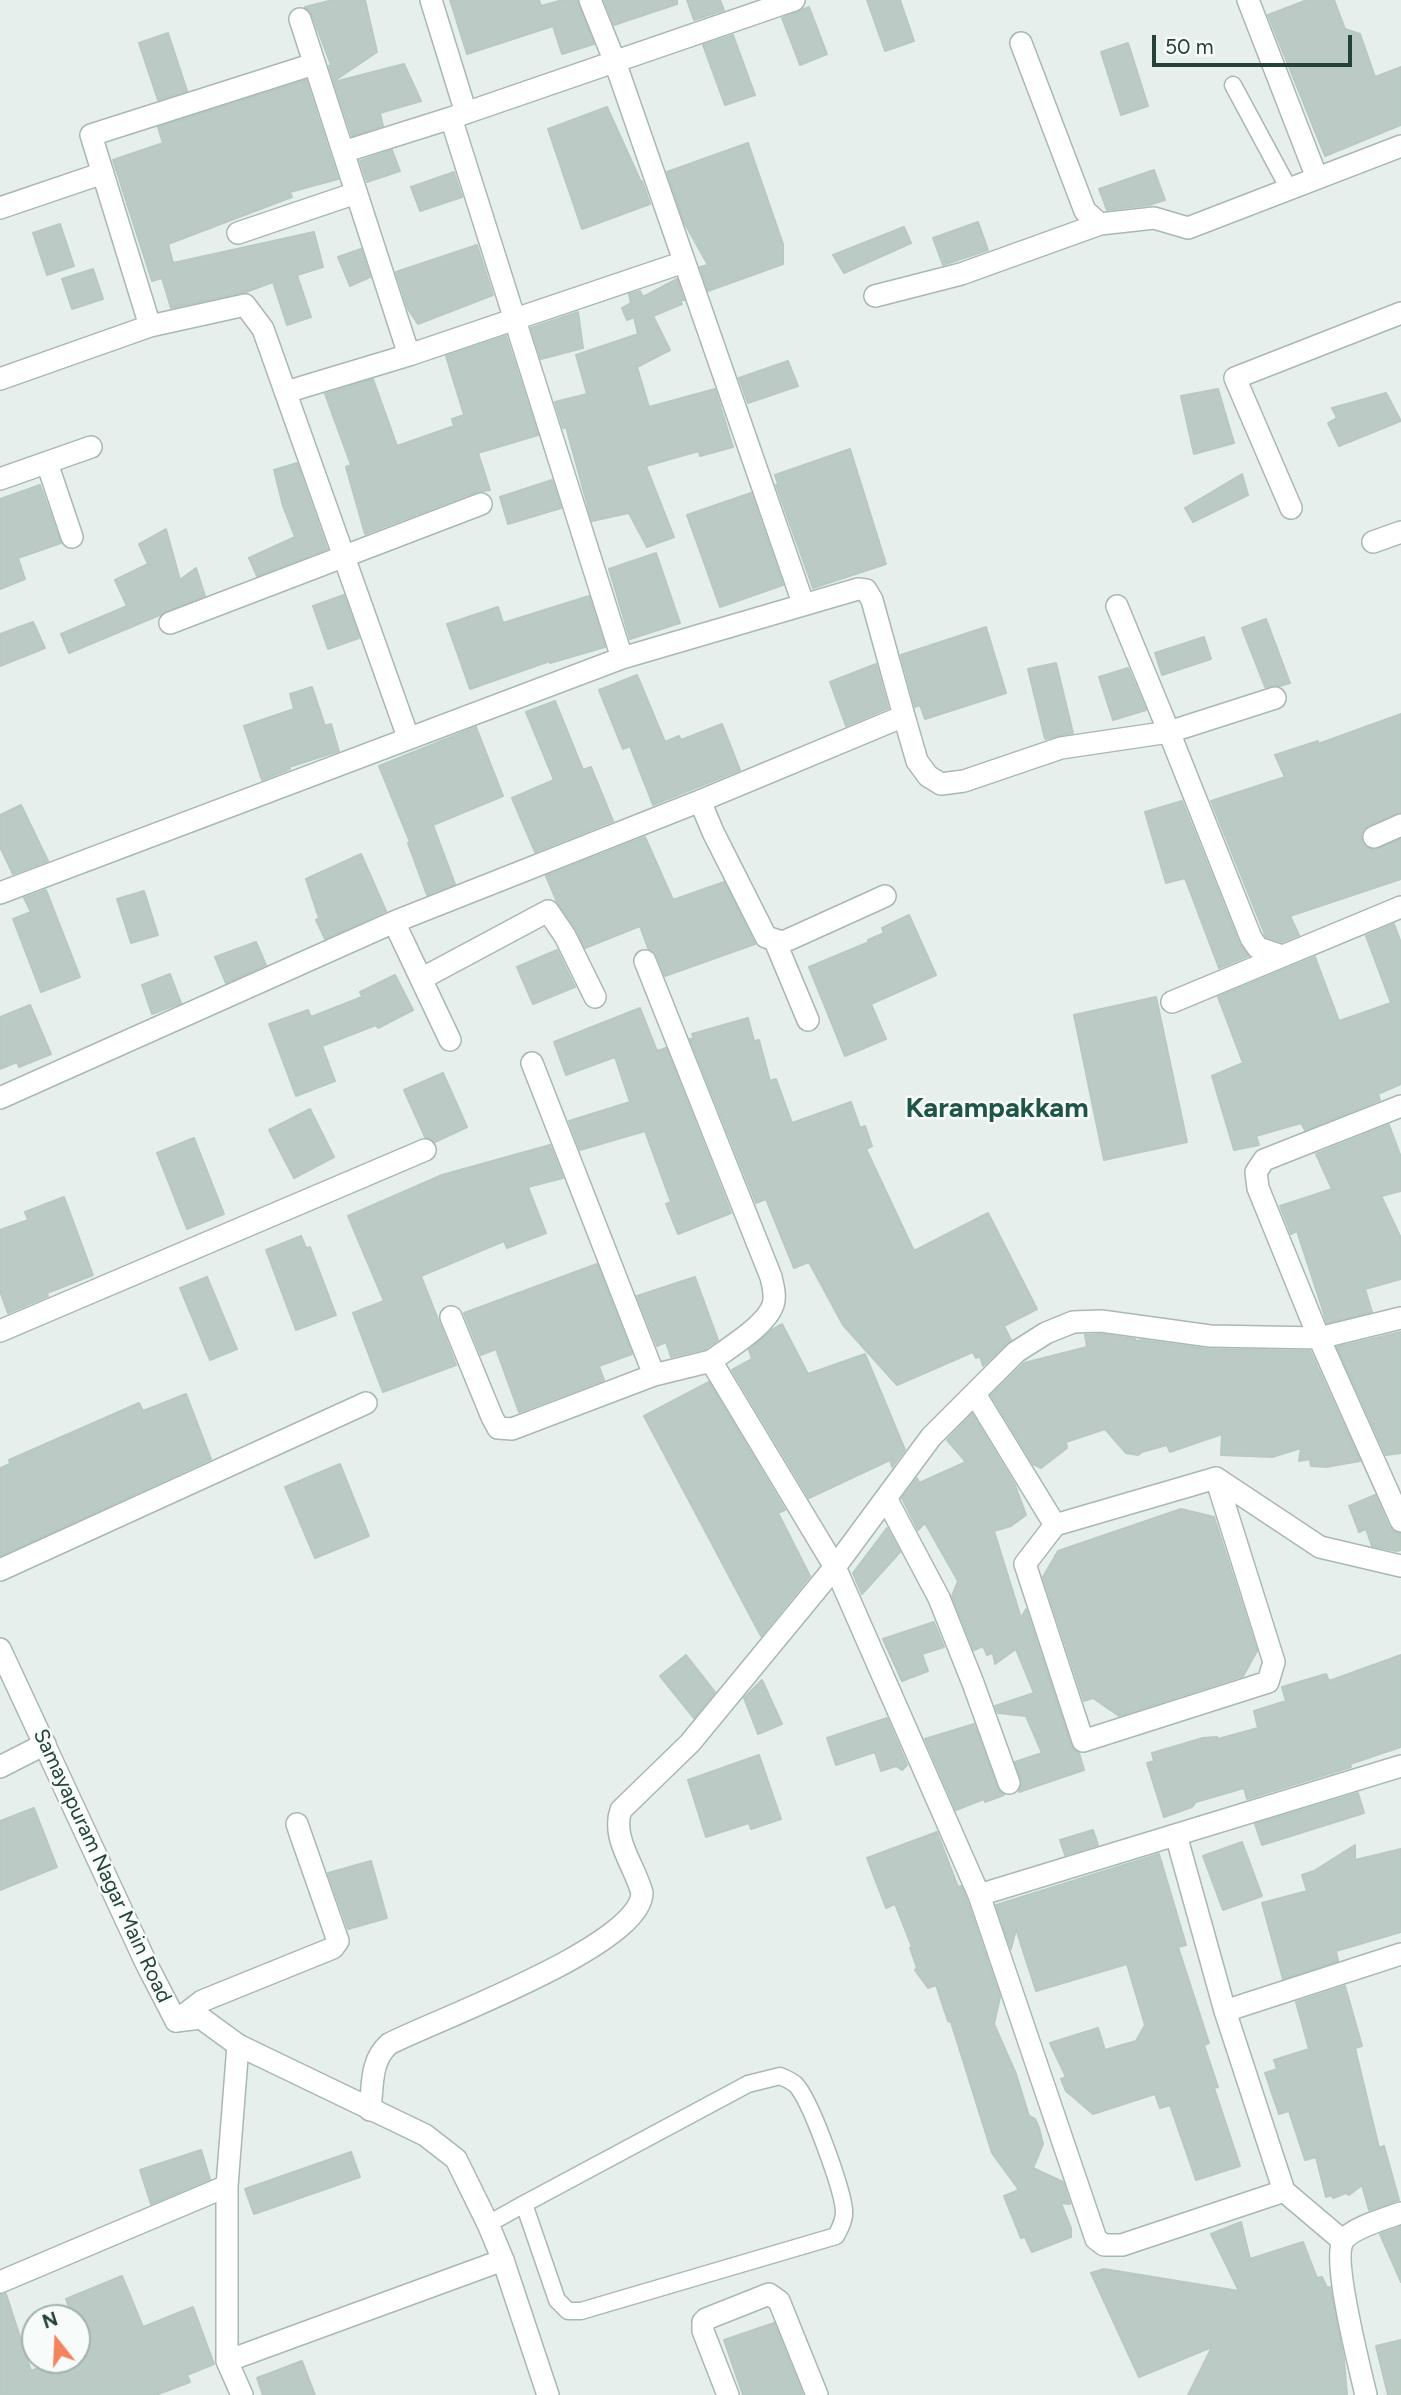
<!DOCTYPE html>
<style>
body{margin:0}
#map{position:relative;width:1401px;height:2395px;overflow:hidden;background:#e6efeb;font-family:Figtree,sans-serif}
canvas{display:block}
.north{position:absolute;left:21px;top:2304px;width:70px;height:70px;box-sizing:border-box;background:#f7fbf9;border:2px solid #a3b1ad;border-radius:50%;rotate:342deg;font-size:19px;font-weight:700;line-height:28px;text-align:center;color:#24423a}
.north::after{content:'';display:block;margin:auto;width:24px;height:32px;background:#f4845f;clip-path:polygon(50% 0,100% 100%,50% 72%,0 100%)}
.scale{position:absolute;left:1152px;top:35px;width:200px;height:32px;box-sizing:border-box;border:4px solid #24423a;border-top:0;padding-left:9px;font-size:21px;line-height:24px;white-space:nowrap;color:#24423a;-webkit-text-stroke:5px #f7fbf9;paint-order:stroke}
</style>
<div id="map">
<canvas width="1401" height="2395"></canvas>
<div class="north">N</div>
<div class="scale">50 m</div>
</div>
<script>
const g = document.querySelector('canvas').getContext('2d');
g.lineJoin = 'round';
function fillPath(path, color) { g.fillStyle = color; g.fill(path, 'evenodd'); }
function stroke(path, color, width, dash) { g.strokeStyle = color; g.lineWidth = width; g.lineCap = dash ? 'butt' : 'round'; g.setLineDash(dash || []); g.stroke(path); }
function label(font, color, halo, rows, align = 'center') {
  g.font = font + ' Figtree,sans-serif'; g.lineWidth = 5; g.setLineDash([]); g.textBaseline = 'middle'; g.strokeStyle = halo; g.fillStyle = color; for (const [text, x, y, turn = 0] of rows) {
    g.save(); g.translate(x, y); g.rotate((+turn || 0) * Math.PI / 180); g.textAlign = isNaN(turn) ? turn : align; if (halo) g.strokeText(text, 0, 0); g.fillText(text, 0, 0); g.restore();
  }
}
const building = new Path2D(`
 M333,0H365L377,52L334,81L329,66L331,65L312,15L305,7Z
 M450,0H539L541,6L563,0H577L594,44L562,54L553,26L467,54Z
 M604,0H677V4L614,25Z
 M687,0H720L724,10L694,20Z
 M867,0H900L914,41L885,51Z
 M1307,0H1334L1345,29L1360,34L1375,77L1401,67V125L1325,156L1268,15Z
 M809,7L827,54L800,65L782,18Z
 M168,33L187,91L158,100L139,43Z
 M733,35L755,95L725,105L703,45Z
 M1128,43L1148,106L1121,115L1101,52Z
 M404,64L421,101L380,113L383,126L352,136L334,82Z
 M306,80L338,179L290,192L292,197L168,244L173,263L314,232L323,267L297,275L311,317L287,325L273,282L246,292L171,308L162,278L152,281L113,160L163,143L158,127Z
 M607,107L641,182L642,181L650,204L582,229L548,129Z
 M748,143L783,244V264L708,291L700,267L708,265L684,222L667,172Z
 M392,150L400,171L367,182L360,161Z
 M1154,170L1165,200L1149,205L1107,210L1099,189Z
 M454,172L462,197L420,211L411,187Z
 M978,222L988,250L943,265L933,238Z
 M60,224L74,266L47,275L33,233Z
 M904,227L911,243L844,273L833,255Z
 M477,245L493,295L418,324L408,309L396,272Z
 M361,249L370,277L350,286L338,257Z
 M93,269L103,299L72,309L62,279Z
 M677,279L684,300L680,301L682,304L653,316L670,350L637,367L649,407L715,389L733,447L700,456L699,451L646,466L674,537L647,547L629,513L592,521L566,427L563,428L555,402L587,394L576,355L638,334L634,317L627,320L622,308L631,303L629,294L640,291L643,297Z
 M578,312L583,348L541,359L531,328Z
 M506,336L538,435L478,453L490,490L476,492L365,534L346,467L351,465L325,394L373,379L397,446L454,426L452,419L464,415L446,356Z
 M788,361L798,386L748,403L739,378Z
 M1218,389L1234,443L1194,454L1181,396Z
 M1386,393L1401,421L1339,446L1328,423L1337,418L1332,408Z
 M850,449L886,564L813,588L776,485L778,484L775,475Z
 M297,463L327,549L257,576L249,558L295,537L283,506L274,470Z
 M1242,474L1248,495L1193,522L1185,508Z
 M552,480L561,508L508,524L500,497Z
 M40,485L61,543L18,558L25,579L0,589V499Z
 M751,493L783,585L720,607L687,515Z
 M166,529L180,580L196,568L205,596L69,653L61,634L127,606L115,580L148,564L139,544Z
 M656,553L680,623L630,639L609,569Z
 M344,595L359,638L328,649L313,606Z
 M589,596L605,647L550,663V661L470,689L447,624L498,607L503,623Z
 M1266,619L1290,683L1280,686L1265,687L1242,628Z
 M33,622L45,648L0,666V634Z
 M986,627L1006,693L925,719L920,705L915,707L901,655Z
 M1204,637L1211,659L1162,675L1155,653Z
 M1056,663L1073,733L1045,739L1028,669Z
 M876,664L888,708L846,726L830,682Z
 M1128,668L1146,710L1113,720L1099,677Z
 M637,675L665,742L679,736L681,740L722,724L740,770L653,805L630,746L623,749L599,690Z
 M312,687L325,726L331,724L339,751L289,767L290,769L262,780L244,726L294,709L290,694Z
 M555,701L583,770L591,767L613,821L535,852L512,798L554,780L526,712Z
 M1401,714V812L1369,825L1363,830L1361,836L1366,847L1373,850L1401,839V879L1290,916L1299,935L1282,942L1266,937L1211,801L1285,777L1275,755L1318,741V744Z
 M476,727L503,796L433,825L455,884L427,895L408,843L410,842L379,766Z
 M1182,801L1239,943L1248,956L1219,968L1185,878L1166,883L1145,812Z
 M21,805L48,861L13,874L0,847V815Z
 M645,837L673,900L724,882L755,944L665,976L657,956L648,948L640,926L585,948L576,929L557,902L546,876Z
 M361,854L386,911L325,939L316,920L319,918L306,879Z
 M46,890L80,977L41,992L13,919L31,912L24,898Z
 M144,891L158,935L131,943L117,899Z
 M909,915L936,975L871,1004L886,1039L845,1056L809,967L869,942L868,940L884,933L882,928Z
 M1394,924L1401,943V1084L1378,1094L1380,1100L1305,1130L1301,1123L1256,1136L1259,1145L1234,1150L1212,1076L1243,1063L1218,997L1315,957L1339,1021L1391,1003L1366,936Z
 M256,942L266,965L226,983L215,957Z
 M557,950L575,987L533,1004L517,967Z
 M170,974L181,1003L152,1014L142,985Z
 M395,975L413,1010L378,1028L376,1025L322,1046L335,1081L296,1096L269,1024L308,1010L311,1017L362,997L360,992Z
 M1156,997L1187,1142L1104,1160L1074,1015Z
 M30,1005L51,1054L19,1067L17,1062L0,1069V1017Z
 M640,1008L657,1051L666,1048L731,1213L678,1234L666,1204L671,1202L645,1131L580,1150L569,1121L630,1102L615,1057L566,1075L554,1042Z
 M748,1018L754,1041L759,1040L770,1081L776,1079L792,1123L851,1102L860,1128L865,1126L872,1146L866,1149L914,1251L988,1213L1037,1309L1004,1326L1011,1340L983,1366L980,1356L976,1358L973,1352L897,1385L843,1325L809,1262L794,1268L766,1199L756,1203L690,1039L694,1038L692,1034Z
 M443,1073L467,1127L435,1142L425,1137L404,1090Z
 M310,1109L334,1157L294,1178L269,1130Z
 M1389,1125L1401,1157V1191L1381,1196L1401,1238V1279L1365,1289L1372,1312L1327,1323L1297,1231L1291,1234L1280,1206L1332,1189L1316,1154Z
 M194,1138L224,1214L187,1229L157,1153Z
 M550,1145L563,1178L528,1187L546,1233L507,1248L504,1241L421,1276L456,1365L383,1392L353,1313L384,1301L348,1216L442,1175Z
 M64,1197L93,1275L47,1293L48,1296L8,1313L0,1291V1230L28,1220L25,1212Z
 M301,1236L306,1248L310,1247L336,1315L296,1330L266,1250Z
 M597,1264L632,1354L599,1366L604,1380L519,1412L496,1349L481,1355L464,1313Z
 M207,1277L237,1349L210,1360L180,1288Z
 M695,1277L718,1340L705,1349L671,1357L666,1342L657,1346L637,1296Z
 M782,1324L808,1374L865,1354L905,1450L892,1467L890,1460L809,1498L732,1370L752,1359L749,1350L773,1329Z
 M1401,1332V1453L1386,1455L1337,1347Z
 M1100,1334L1135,1339V1341L1142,1340L1208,1349L1310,1351L1360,1461L1326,1467L1311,1466L1310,1459L1299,1461L1301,1448L1272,1457L1221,1455L1222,1434L1170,1452L1167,1445L1142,1452L1138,1455L1126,1453L1105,1429L1066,1442L1067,1448L1041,1468L1033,1464L991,1395L1024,1363L1087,1347L1085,1335Z
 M709,1382L785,1510L778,1513L810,1576L761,1636L644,1416Z
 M186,1394L211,1459L0,1556V1468L10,1464L9,1460L139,1403L143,1411Z
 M972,1414L1015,1485L1026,1515L1011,1526L994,1531L1021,1618L1026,1609L1071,1745L1079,1753L1084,1770L1019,1792L1021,1779L1015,1762L1042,1753L1026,1716L998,1713L995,1706L1034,1693L1016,1649L995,1664L993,1653L987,1655L983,1646L974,1650L952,1596L958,1581L925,1523L918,1530L902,1498L917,1478L919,1483L966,1462L947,1440Z
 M340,1464L369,1536L315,1558L285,1487Z
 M1375,1495L1389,1527L1394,1532L1401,1534V1550L1396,1551L1372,1546L1366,1529L1359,1532L1349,1506Z
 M1181,1509L1214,1517L1257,1651L1243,1676L1119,1716L1093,1698L1084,1701L1043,1577L1058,1551Z
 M887,1528L900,1552L862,1594L853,1573Z
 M934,1622L944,1647L922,1654L928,1671L902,1681L883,1639Z
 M686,1655L715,1692L694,1718L660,1676Z
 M1401,1655V1747L1350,1764L1351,1767L1247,1799L1244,1788L1196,1802L1192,1807L1164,1817L1147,1763L1154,1761L1152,1753L1203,1738L1217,1737L1218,1739L1258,1728L1254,1711L1286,1701L1282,1687L1326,1674L1329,1681Z
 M762,1680L782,1724L758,1734L744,1698Z
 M887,1718L907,1765L902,1770L896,1766L881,1771L875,1752L836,1765L827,1738Z
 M974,1724L997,1787L1004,1795L985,1802L984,1799L956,1810L925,1739Z
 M759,1755L781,1819L751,1829L749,1823L706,1837L688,1780Z
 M1358,1793L1364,1813L1262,1845L1255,1824Z
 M34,1808L57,1867L0,1890V1821Z
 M1093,1830L1098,1845L1065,1855L1060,1840Z
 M937,1832L958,1887L961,1886L967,1900L1000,1997L994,2024L1016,2074L1029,2116L1035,2119L1039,2128L1043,2144L1033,2168L1063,2182L1070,2204L1061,2203L1071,2228V2237L1032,2252L1025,2237L1021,2238L1004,2196L1019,2190L992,2153L951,2022L948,2021L936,1985L928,1988L915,1970L917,1968L910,1948L912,1947L895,1904L886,1908L867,1858Z
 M1242,1842L1262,1896L1223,1910L1203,1856Z
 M1355,1845V1860L1401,1849V1932L1336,1951L1338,1961L1283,1979L1262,1903L1307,1891L1302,1875L1314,1871Z
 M1159,1854L1186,1945L1178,1947L1209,2043L1204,2045L1218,2087L1214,2088L1240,2166L1196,2180L1170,2105L1160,2108L1155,2094L1093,2114L1066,2091L1061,2079L1066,2077L1050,2043L1098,2028L1105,2050L1136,2041L1145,2025L1127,1964L1036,1991L1016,1929L1011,1949L996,1905Z
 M371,1861L387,1918L348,1929L328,1873Z
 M1345,1986L1362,2046L1355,2048L1379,2148L1384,2146L1399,2200L1369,2210L1362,2185L1349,2195L1346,2193L1333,2198L1331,2195L1326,2197L1316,2157L1305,2160L1289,2111L1279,2114L1265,2073L1277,2069L1274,2060L1309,2049L1296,2002Z
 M201,2150L210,2179L151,2204L140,2170Z
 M351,2152L360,2177L254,2214L245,2189Z
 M1241,2222L1250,2259L1303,2242L1317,2278L1322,2277L1327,2288L1330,2287L1344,2360L1347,2395H1188L1212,2347L1139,2377L1091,2273L1104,2269L1239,2291L1211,2234Z
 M1401,2227V2282L1380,2234Z
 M122,2276L143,2327L193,2307L214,2364L187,2375L190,2382L156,2395H0V2295L6,2294L31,2371L58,2360H77V2353L86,2349L77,2326V2318H73L66,2299Z
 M774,2323L803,2395H743L724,2340Z
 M1401,2340V2395H1388L1376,2346Z
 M302,2361L315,2395H263L257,2378Z`);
fillPath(building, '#bbcac4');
stroke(building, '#b8c9c2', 2);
const service = new Path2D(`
 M1233,85L1289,189
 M488,2224L524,2204L748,2084L780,2076C785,2078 791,2081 795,2084C810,2098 842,2188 844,2210C845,2220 840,2228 836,2236L581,2311H568L557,2300L524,2204`);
const minor = new Path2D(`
 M431,0L466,113
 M590,0L615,62L803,603
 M1248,0L1317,178
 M300,19L409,355
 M1021,43L1085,211L1100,224L1154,218L1188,228L1401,146
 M451,118L622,658
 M343,152L451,118L794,0
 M0,208L103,173
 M238,233L356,193
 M875,296L961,274L1100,224
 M150,326L91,135L314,64
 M0,379L150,326L245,305L263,329L408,737
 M286,392L409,355L684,262
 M47,463L72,537
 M0,479L91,447
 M1291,508L1235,378L1401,313
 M1373,542L1401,532
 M1117,606L1169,732L1275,698
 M170,623L481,504
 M700,801L713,832L766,937L782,942L790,939L885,896
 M1374,837L1401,825
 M0,893L622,658L858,589L866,590L872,600L904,716
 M394,922L450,1040
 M775,941L808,1020
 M645,961L771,1277C773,1286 776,1296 773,1305C766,1326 728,1348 711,1361L835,1567L979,1895L1096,2239L1104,2245H1122L1284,2191L1343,2241
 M421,979L548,911L565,936L595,997
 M1172,1002L1401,907
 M532,1063L654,1375
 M0,1098L394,922L700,801L904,716L917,761L928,776L941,784L964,781L1061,748L1169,732L1251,938L1258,948L1282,956
 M1401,1106L1264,1160L1256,1172L1258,1188L1319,1338L1401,1521
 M451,1317L492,1417L498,1428L512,1429L654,1375L711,1361
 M0,1331L425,1150
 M975,1394L1055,1525L1025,1564L1083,1741L1268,1682L1274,1662L1216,1478L1320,1547L1401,1566
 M886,1498L939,1598L973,1683L1009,1783
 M1055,1525L1216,1478
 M0,1570L366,1403
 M0,1767L45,1744
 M1176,1835L1225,2011L1284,2191
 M979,1895L1401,1766
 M1225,2011L1401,1954
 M176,2021L202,2001L333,1948L338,1941L297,1824
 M238,2045L227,2186V2361L503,2260
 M370,2110C373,2085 370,2061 389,2044C435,2020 641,1946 642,1893C635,1866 611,1838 621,1810L690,1743L835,1567L931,1437L1016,1352L1046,1333L1073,1322L1101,1321L1210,1336L1319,1338L1401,1318
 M0,2282L227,2186
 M227,2361L242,2395
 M728,2395L703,2331V2322L706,2319L769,2294L779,2301L817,2395
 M1366,2395C1360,2369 1332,2261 1343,2241C1351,2228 1387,2218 1401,2213`);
const tertiary = new Path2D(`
 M0,1649L147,1965L176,2021L201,2018L238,2045L425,2135L456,2159L488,2224L503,2260L548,2395`);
stroke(service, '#a8b8b2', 19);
stroke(minor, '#a8b8b2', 24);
stroke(tertiary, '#a8b8b2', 24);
stroke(service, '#fff', 16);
stroke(minor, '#fff', 21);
stroke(tertiary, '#fff', 21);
label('21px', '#24423a', '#f7fbf9', [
 ["Samayapuram Nagar Main Road",102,1866,65]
]);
label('bold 28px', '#1f5548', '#f7fbf9', [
 ["Karampakkam",997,1109]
]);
</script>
